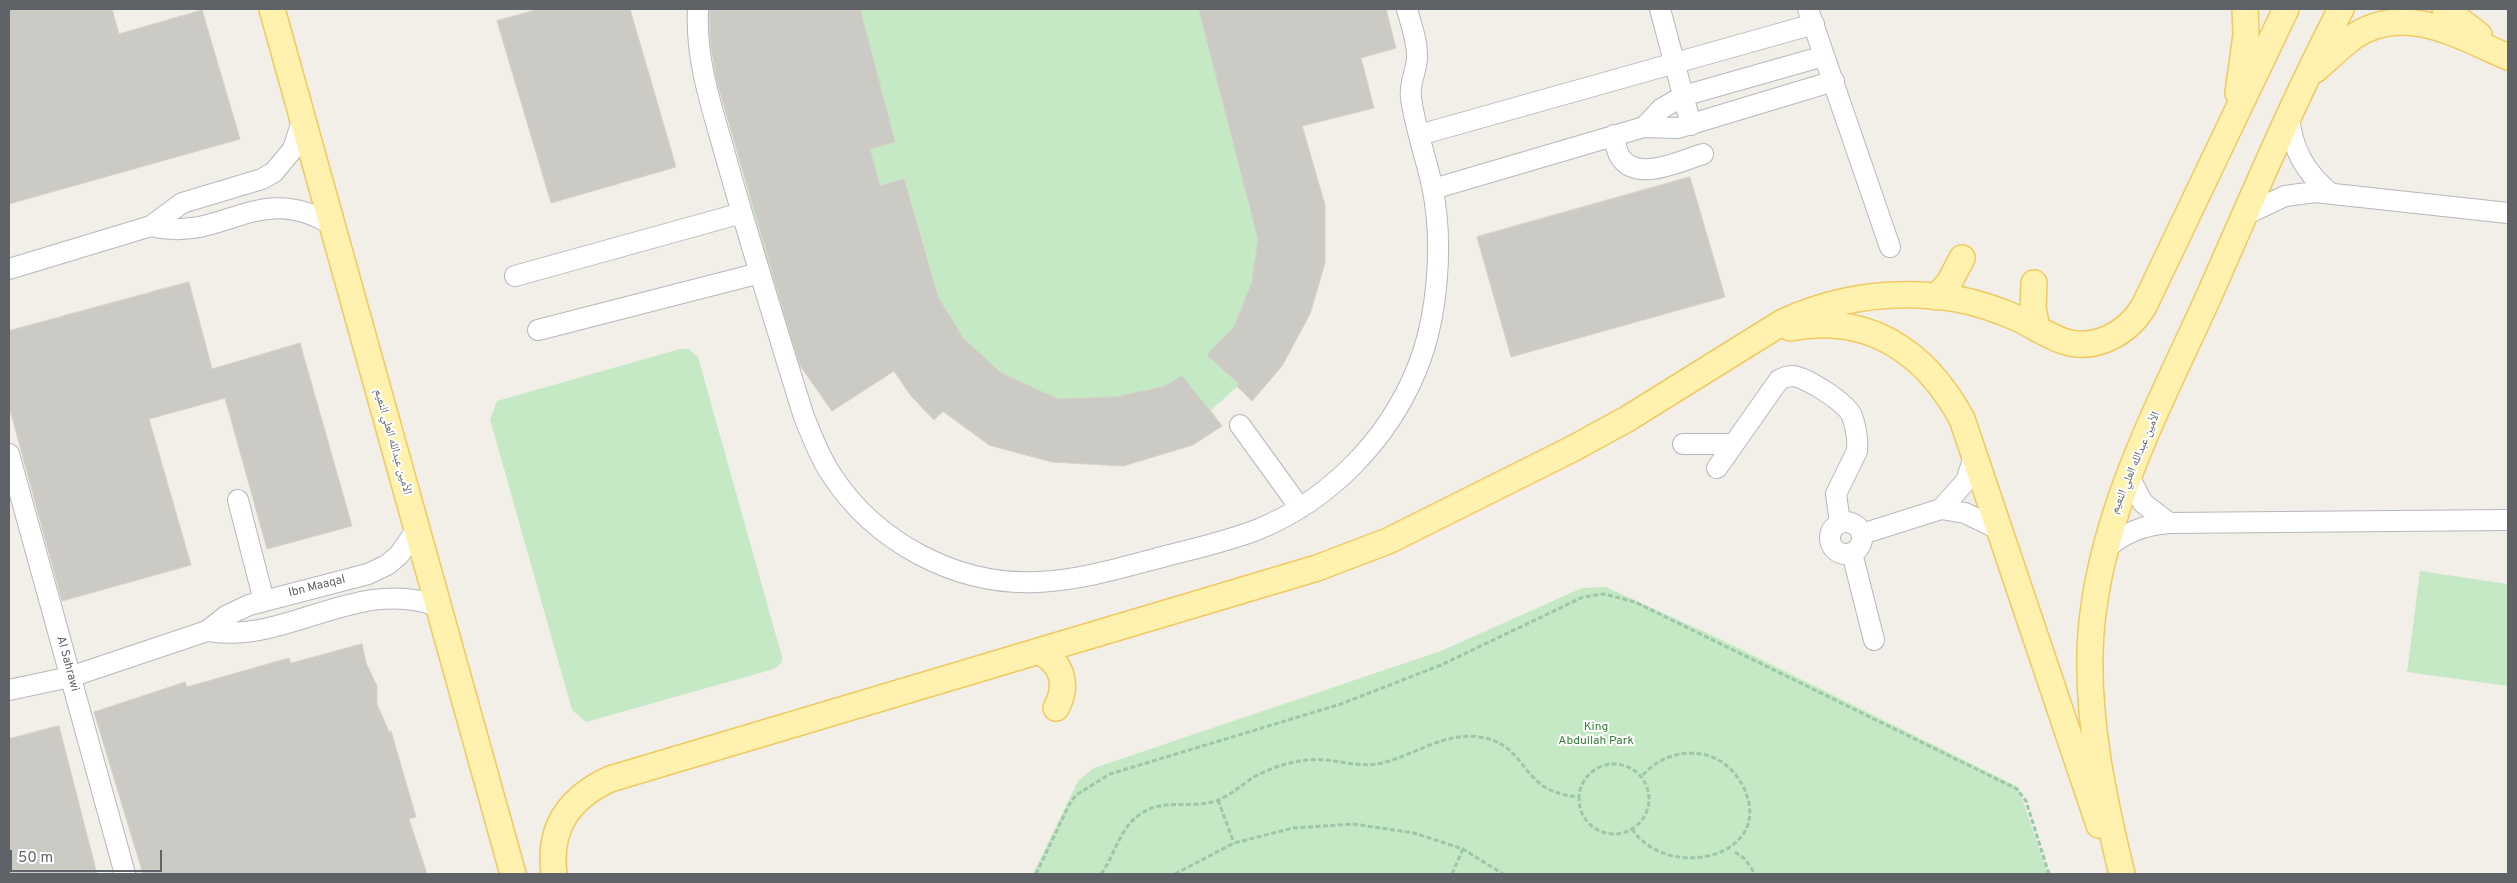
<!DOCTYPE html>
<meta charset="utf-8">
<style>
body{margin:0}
#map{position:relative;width:2517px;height:883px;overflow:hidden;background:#f1efe8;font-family:Overpass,sans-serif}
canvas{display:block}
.frame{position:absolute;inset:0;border:10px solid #5f6368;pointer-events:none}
.scale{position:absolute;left:10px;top:850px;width:152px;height:22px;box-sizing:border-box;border:2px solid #5f6368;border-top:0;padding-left:6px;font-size:15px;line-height:18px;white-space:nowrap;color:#5f6368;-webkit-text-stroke:4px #fff;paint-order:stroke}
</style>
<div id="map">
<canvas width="2517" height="883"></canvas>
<div class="frame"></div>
<div class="scale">50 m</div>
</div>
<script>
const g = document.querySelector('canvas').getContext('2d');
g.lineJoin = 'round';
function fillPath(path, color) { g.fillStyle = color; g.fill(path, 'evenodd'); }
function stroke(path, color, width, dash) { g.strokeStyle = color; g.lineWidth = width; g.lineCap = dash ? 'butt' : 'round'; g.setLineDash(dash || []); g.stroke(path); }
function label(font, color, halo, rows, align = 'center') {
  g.font = font + ' Overpass,"Noto Naskh Arabic",sans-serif'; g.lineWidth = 4; g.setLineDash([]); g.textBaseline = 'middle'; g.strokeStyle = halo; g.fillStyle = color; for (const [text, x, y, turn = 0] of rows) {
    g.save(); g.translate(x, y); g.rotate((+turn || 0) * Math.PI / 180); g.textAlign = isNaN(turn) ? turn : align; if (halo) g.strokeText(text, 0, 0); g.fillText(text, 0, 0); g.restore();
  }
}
fillPath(new Path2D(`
 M708,9H1270L1325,205V263L1310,314L1282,366L1252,401L1237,387L1211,410L1222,426L1193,445L1123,466L1052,462L989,445L943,412L934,420L911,396L894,371L832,411L797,361L780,307L715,75L707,21Z
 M680,349H689L698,357L782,657V662L774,669L586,722L572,710L490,419L497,401Z
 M2420,571L2508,584V686L2407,672Z
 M1606,587L1720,639L2018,787L2048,874H1033L1078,781L1094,768L1441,651L1582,588Z`), '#c5e8c5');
const building = new Path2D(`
 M9,9H112L119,34L202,10L240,139L9,204Z
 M539,9H630L676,167L551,203L497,21Z
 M710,9H860L895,142L870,149L880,186L904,179L938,297L963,338L1001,373L1058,399L1115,397L1163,387L1182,376L1222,426L1193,445L1123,466L1052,462L989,445L943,411L934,420L911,396L894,371L832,411L801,367L786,319L718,85L711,47Z
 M1199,9H1386L1396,48L1361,58L1374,108L1302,126L1325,205V263L1310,314L1282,366L1252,401L1237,386L1239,384L1207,355L1234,327L1252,282L1258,239Z
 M1690,177L1725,297L1511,357L1477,237Z
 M189,282L212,369L300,343L352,526L267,549L225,398L149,419L191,565L62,601L9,406V331Z
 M362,644L366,663L377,686V704L389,732L391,731L416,817L409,819L427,874H143L94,712L185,682L187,687L289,658L291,663Z
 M59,726L97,874H9V739Z`);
fillPath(building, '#cccac5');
stroke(building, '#d6d1c6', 1);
const minor = new Path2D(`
 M698,9C695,63 714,113 728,165C752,249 778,333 804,417C812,436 819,456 831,474C875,542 956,586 1038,582C1082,580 1124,567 1166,556C1197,548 1229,541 1259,529C1329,500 1387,441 1416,371C1438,319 1444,242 1432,186C1426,157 1415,128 1411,98C1409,84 1416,72 1417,59C1418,42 1411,25 1407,9
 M1660,9L1691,125
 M1808,9L1890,247
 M2289,116C2292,149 2305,172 2330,193
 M1644,127L1661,109L1683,96L1824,56
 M1419,135L1814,24
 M1614,135C1615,141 1616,149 1619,155C1635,184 1680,161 1703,154
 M1433,189L1644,127L1678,128L1834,81
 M2245,215L2285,196L2315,192L2508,213
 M151,226C222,244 258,179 332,225
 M9,269L151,226L182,203L262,179L274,172L293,149L302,121
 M515,276L742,213
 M538,330L760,273
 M1240,425L1300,508
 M1683,444H1734
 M9,454L125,874
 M1717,468L1779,380C1784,377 1788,376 1794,376C1808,379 1846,402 1852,416C1856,426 1858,441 1857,451L1836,494L1840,523
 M2128,475L2143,503L2169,523
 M238,500L264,601
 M1941,509L1965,513L1998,529
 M1830 538a16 16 0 1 1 32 0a16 16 0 1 1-32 0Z
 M1862,534L1941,509L1966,481L1974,457
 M2104,550C2124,533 2143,525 2169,523L2508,520
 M1852,553L1874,640
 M207,631C288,645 355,576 438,606
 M9,690L70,677L207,631L226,616L249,605L368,574L387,565L399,555L417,529`);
const major = new Path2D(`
 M272,9L513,874
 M2445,9L2479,35
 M2315,70C2328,59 2340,47 2353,37C2404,2 2459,36 2508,57
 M2238,93L2246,35L2245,9
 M2034,283L2033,307L2037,329
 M1936,297L1949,283L1962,258
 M1790,328C1868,313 1925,351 1962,419L2099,825
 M1038,651C1062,662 1069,685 1056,708
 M554,874C548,828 569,798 610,779L1317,568L1388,541L1574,448L1627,419L1783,322C1839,296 1896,289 1957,299C1978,303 1999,310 2019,319C2034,326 2048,336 2063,341C2095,352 2128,333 2144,306L2286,9
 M2122,874C2103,797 2085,712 2091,632C2101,512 2159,406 2208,298C2251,201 2292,103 2341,9`);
stroke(minor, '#b5b8bc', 22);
stroke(major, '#f2c960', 28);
stroke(new Path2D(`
 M1579 799a35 35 0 1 1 70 0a35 35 0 1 1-70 0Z
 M1218,800L1234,843
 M1632,829C1668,883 1778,857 1743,786C1735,771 1722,759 1706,755C1680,749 1658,758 1641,777
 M1735,852L1745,859L1755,874
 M1036,874L1069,805L1076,795L1110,774L1341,704L1441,665L1583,597L1604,594L1635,602L2017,789L2026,801L2049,874
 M1101,874C1116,854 1119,827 1142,813C1163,799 1188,808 1212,802C1228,798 1240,786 1254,777C1270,768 1289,762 1307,760C1333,757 1356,769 1382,763C1415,755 1444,732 1479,737C1516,742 1519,768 1543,786C1554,793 1566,796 1579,797
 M1175,874L1234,843L1293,828L1353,824L1414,833L1463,849L1503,874
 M1452,874L1463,849`), '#9cc7a9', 3, [5, 2.5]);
stroke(minor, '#fff', 20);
stroke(major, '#fff2af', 25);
label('12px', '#5f6368', '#fff', [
 ["الأمين عبدالله العلي النعيم",392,442,74],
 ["الأمين عبدالله العلي النعيم",2136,463,-67],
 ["Ibn Maaqal",317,587,-14],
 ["Al Sahrawi",67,664,75]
]);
label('12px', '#348238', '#fff', [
 ["King",1596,728],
 ["Abdullah Park",1596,742]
]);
</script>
